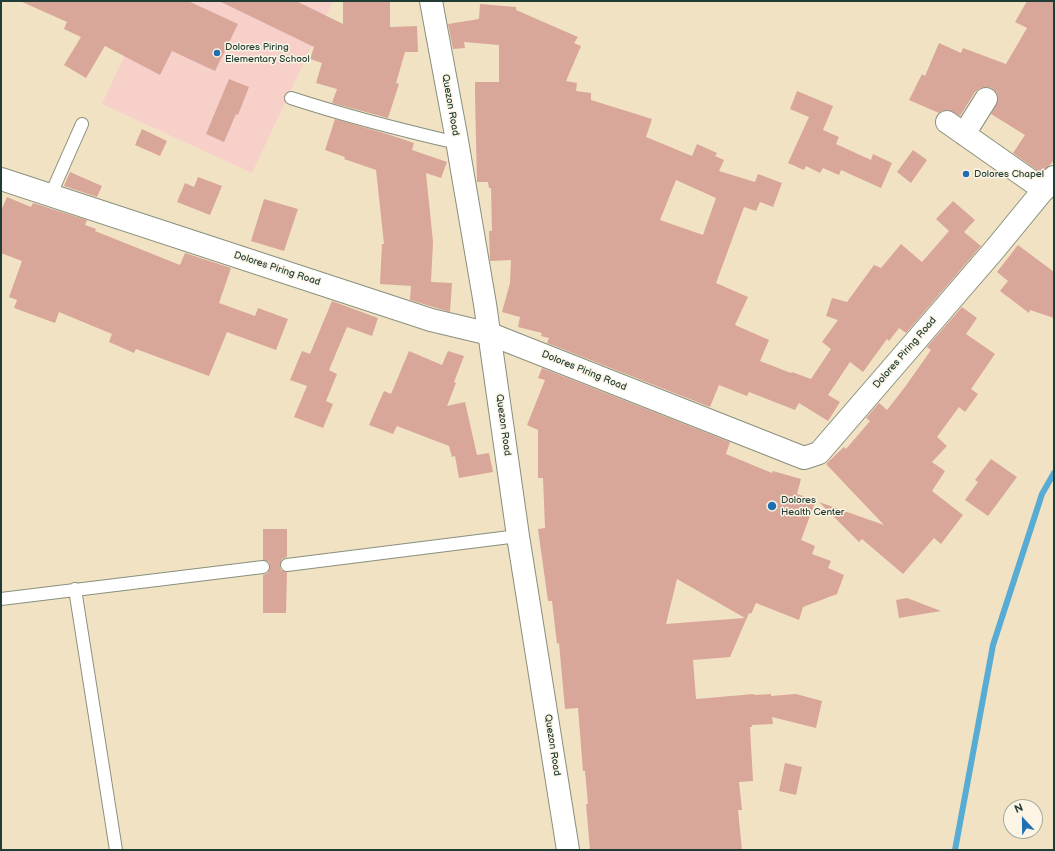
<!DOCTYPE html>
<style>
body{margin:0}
#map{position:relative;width:1055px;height:851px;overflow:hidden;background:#f2e2c4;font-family:"Balsamiq Sans",sans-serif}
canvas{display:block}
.frame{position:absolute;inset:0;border:2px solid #1f3d34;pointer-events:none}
.north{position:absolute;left:1003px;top:799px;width:40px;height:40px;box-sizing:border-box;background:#fcf5e5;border:1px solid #a4ab9e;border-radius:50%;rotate:338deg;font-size:11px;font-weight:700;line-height:16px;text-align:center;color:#1f3d34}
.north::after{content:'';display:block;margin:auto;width:14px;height:18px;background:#1f6fb2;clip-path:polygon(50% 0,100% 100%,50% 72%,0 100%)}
</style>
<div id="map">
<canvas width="1055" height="851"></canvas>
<div class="frame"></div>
<div class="north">N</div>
</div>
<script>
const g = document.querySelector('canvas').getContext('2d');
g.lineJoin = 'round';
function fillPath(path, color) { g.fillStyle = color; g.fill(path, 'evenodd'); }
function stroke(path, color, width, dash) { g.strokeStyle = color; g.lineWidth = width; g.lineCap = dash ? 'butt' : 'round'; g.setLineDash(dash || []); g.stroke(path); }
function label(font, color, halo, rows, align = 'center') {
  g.font = font + ' "Balsamiq Sans",sans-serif'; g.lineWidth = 3; g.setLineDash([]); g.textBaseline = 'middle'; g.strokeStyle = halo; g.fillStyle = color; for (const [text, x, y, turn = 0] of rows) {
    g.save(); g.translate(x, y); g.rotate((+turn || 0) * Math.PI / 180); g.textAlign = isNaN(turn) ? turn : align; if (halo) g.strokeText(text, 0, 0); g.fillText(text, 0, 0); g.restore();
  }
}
fillPath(new Path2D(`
 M150,1H333L252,173L102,104Z`), '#f7d0ca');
stroke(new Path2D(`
 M955,850L993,645L1042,494L1054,473`), '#58acd3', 6);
fillPath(new Path2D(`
 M20,1H188L238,24L215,71L172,51L160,75L105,46L86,78L64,65L81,37L64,29L67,22Z
 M219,1H296L343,24V1H390V27L417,26L418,52H405L396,83L399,84L388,118L332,103L337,89L316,83L322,63L310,59L314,47Z
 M1027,1H1054V160L1050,165L1041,173L1013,153L1025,135L991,114L998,100L997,93L992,88L986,87L980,88L975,92L960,116L948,110L942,111L939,113L909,100L922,74L925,76L939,43L961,53L963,48L1006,64L1027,28L1015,22Z
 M480,4L516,7V10L578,37L574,43L581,46L566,81L577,83L576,91L591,93V100L652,119L646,137L692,156L697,144L717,153L715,156L724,160L719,171L755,182L758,174L782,183L773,207L760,202L756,211L744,207L716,283L748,297L735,325L769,340L760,361L791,373L792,372L811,379L831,349L822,342L838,320L826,316L832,298L847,302L874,265L881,268L901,244L922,262L949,231L936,219L953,201L975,220L964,232L981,246L906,333L899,328L889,341L887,339L863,372L850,362L828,395L840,402L828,421L799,403L795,410L749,392L747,396L719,385L710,407L547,343L549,338L541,336L542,333L518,327L520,317L502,312L510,283L511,260L490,261L489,231H492L491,188H489L488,182H477L475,96V82H499V45L464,42L465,48L453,49L448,24L479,19ZM676,180L716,198L703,235L660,220Z
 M229,79L249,87L238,115L236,114L224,142L206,134Z
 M797,91L833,106L823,130L839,137L836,144L871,160L873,154L892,163L881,188L841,170L839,175L823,168L820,173L806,166L804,170L788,163L809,117L790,109Z
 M335,119L387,134L414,143L412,150L447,162L441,178L426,173L433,242L431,282L452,283L450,312L410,300L411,286L380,284L382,244H384L376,170L344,159L345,157L325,150Z
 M142,129L167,141L160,156L135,145Z
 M913,150L927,160L911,183L897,172Z
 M70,172L102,186L97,197L64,186Z
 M198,177L222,186L210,215L177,202L185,183L194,187Z
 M7,197L31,207L33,203L87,220L85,225L96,229L95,231L180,265L185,253L231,268L219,303L255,316L258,308L288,319L276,350L227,332L209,376L136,349L134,353L109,342L112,334L59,312L55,323L14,308L17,300L9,297L22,261L1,253V211Z
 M264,199L298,209L284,251L251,241Z
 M1018,245L1054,272V318L1030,310L1029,313L1000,291L1008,281L997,272Z
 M332,301L378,318L372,336L347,327L329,370L337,374L326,401L333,404L323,428L294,417L307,386L290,380L302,351L310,354Z
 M962,307L977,318L966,334L995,354L971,389L978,394L965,412L959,407L937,437L947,446L932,462L945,471L932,491L963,515L941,544L934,538L903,574L862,539L859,542L819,502L884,525L826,464L844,447L846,449L870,421L866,418L879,403L887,410L905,387L931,350L927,347Z
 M409,351L442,365L448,351L464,356L454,382L456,383L447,406L465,402L477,455L489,453L493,472L459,478L455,456L452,457L449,446L397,426L393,434L369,425L384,391L391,394Z
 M542,368L730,442L726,454L772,473L773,471L801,479L797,494L816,500L801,540L815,546L812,554L831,561L828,568L844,575L837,594L803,607L799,620L756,603L751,614L749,613L730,657L693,660L696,699L754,694V695L771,694V696L796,694L822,701L816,728L772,717L773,724L752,725V727H750L753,781L739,782L742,810H738L742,850H590L586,804H588L585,771H583L578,708L565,709L559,643L557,644L552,601H548L538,529L545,528L543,478H538V430L527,425L545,380L538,378ZM677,579L745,618L666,624Z
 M991,459L1017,477L988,516L965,500L978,482L975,480Z
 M263,529H287V557L282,559L280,566L281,570L287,572L286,613H263V575L268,573L270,566L269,562L263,560Z
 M907,598L941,611L899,618L896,600Z
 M785,763L802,767L796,795L779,791Z`), '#d9a69a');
const lane = new Path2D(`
 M291,98C346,116 401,130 457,143
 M51,194L82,124
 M287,565L518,536
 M75,589L116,850
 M1,599L263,567`);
const street = new Path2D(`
 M947,122L1044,190
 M964,134L986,99
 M1,179L431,320L490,334L804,458L819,453L995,249L1054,177`);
const secondary = new Path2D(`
 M431,1L456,135L485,304L518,536L568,850`);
stroke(lane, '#88907c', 14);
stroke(street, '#88907c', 24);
stroke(secondary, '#88907c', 24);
stroke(lane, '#fff', 12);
stroke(street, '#fff', 22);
stroke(secondary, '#fff', 22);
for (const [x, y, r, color] of [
 [217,53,4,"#1f6fb2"],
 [966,174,4,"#1f6fb2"],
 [772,506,5,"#1f6fb2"]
]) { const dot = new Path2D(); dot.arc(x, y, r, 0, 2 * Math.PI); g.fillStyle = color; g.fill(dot); stroke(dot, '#fcf5e5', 1.5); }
label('10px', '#1f3d34', '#fcf5e5', [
 ["Dolores Piring",225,47],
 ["Elementary School",225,59],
 ["Dolores Chapel",974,174],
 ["Dolores",781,500],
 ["Health Center",781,512]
], 'left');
label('10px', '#1f3d34', '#fcf5e5', [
 ["Quezon Road",450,105,80],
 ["Dolores Piring Road",277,269,18],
 ["Dolores Piring Road",905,353,-49],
 ["Dolores Piring Road",584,371,22],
 ["Quezon Road",503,425,82],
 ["Quezon Road",552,745,81]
]);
</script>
